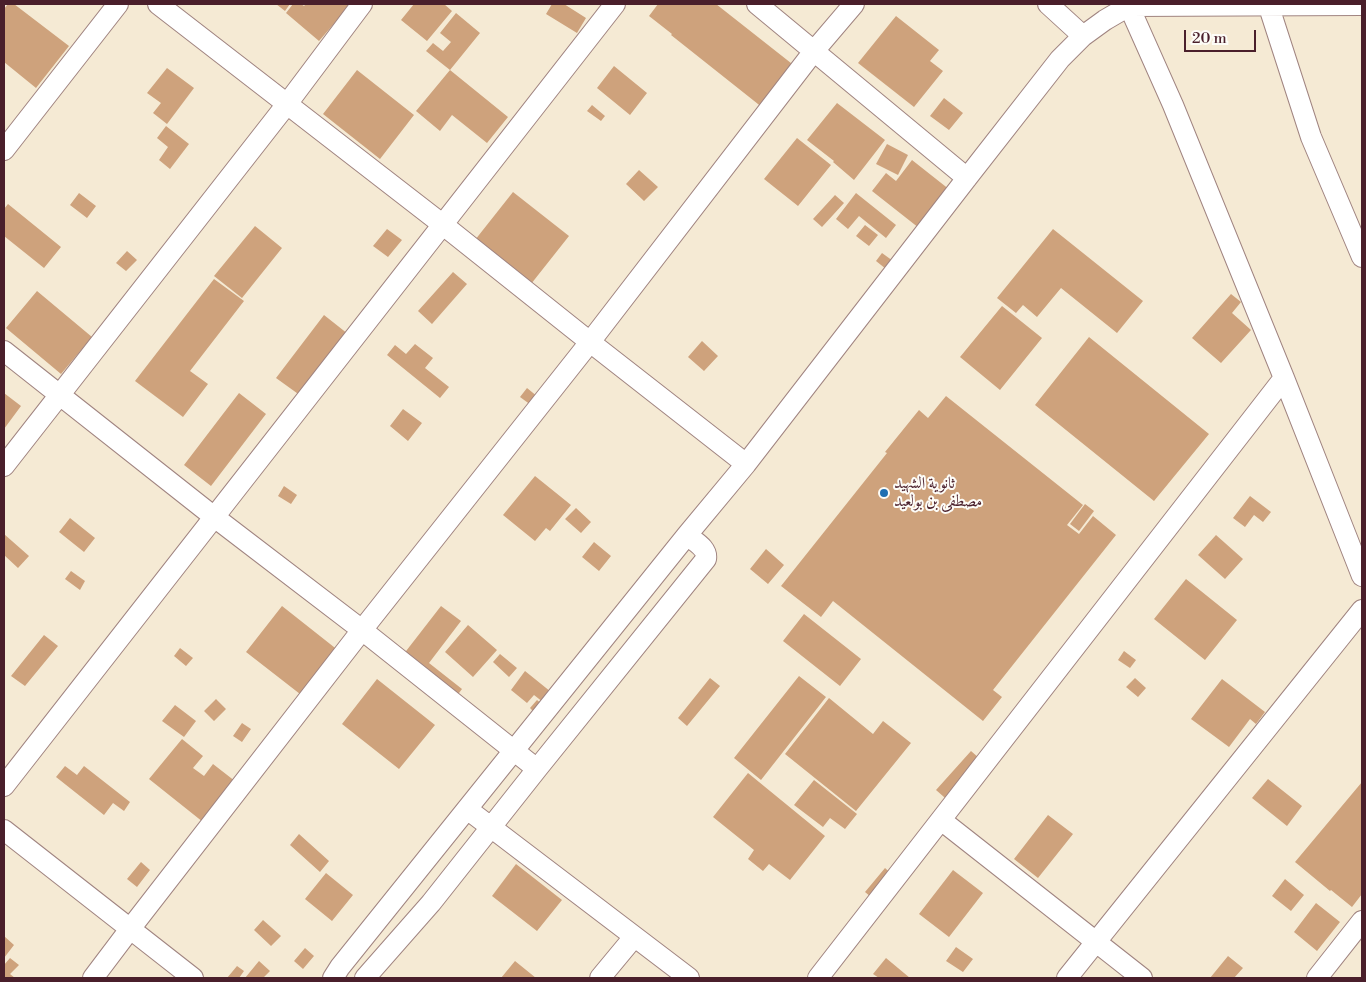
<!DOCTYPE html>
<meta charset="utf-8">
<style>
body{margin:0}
#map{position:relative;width:1366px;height:982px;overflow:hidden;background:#f5ead4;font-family:"Libre Bodoni",serif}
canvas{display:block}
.frame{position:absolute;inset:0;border:5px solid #4a1f2b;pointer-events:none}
.scale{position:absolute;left:1184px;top:30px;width:72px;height:22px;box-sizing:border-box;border:2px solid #4a1f2b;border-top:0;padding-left:6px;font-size:15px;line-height:18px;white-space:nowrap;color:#4a1f2b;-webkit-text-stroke:4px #fdfcf7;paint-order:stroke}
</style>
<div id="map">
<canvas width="1366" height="982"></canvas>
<div class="frame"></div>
<div class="scale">20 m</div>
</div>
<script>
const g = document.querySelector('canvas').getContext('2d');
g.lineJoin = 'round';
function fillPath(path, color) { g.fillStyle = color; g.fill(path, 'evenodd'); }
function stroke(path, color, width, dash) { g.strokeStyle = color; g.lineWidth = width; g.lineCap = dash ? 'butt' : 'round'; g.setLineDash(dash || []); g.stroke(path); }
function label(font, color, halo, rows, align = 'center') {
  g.font = font + ' "Libre Bodoni",Amiri,serif'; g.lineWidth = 4; g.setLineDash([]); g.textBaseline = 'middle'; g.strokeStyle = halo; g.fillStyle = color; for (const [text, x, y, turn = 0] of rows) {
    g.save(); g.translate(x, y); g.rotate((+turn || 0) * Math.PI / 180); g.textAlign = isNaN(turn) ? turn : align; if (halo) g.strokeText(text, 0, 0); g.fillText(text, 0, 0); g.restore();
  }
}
fillPath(new Path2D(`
 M8,4H14L69,46L36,88L4,62V9Z
 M276,4H290L285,11Z
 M293,4H301L304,6L306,4H351L319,41L286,13Z
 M414,4H444L452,11L427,41L401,20Z
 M552,4H564L586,18L577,33L546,14Z
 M658,4H716L796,67L763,108L671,35L672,34L649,16Z
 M456,13L480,33L450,70L508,117L487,143L452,115L440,131L416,111L450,70L426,51L433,43L443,51L451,42L440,33Z
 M896,16L939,50L930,61L943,71L914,107L858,63Z
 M614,66L647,93L630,115L597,88Z
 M167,68L194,88L167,124L153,113L161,103L147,93Z
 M357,70L414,115L380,159L323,114Z
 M944,98L963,113L949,130L930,116Z
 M837,103L885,140L854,180L833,162L834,161L807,140Z
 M592,105L605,116L601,121L587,111Z
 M166,126L189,144L170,169L159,160L168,147L157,138Z
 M797,138L831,165L798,206L764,179Z
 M887,144L908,155L898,175L876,164Z
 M912,160L950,190L919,228L872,191L886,173L896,181Z
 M639,170L658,187L644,201L626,184Z
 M513,192L569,236L531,284L475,240Z
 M79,193L96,206L87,218L70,205Z
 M856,193L896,225L886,238L859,216L848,229L836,219Z
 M835,195L844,203L822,227L813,219Z
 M8,204L61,247L44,268L4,236V209Z
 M865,225L878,235L869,246L856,236Z
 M255,226L282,248L242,298L214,276Z
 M387,229L402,240L388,257L373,246Z
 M1053,229L1143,301L1117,333L1061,288L1037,317L1023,305L1016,313L997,298Z
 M127,251L137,260L126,271L116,263Z
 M882,253L893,261L886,269L876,261Z
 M453,272L467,284L432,324L418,311Z
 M214,279L244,301L190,371L208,384L183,417L135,381Z
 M37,291L92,337L61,374L6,328Z
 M1231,294L1241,302L1232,313L1251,330L1221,363L1192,338Z
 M1002,306L1042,338L1000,390L960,357Z
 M324,315L348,334L301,396L276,378Z
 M1089,337L1209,434L1154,501L1035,405Z
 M702,341L718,356L704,371L688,357Z
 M415,344L433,358L425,368L449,387L440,398L387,355L395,345L406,354Z
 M527,388L538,397L531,405L520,397Z
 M4,393L21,406L4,429Z
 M239,393L266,414L211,486L184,465Z
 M946,396L1083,505L1067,525L1079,534L1093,516L1116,535L993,690L1002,697L983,721L833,601L821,617L781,586L887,453L885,452L919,410L928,418Z
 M403,409L422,423L408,441L390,426Z
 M535,476L571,505L550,531L546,528L535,541L503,515Z
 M284,486L297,495L291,504L278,496Z
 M1250,496L1271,512L1263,522L1254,515L1245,527L1233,518Z
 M1085,504L1094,511L1079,531L1070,524Z
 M576,508L591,522L581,533L565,519Z
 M70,518L95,538L84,552L59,532Z
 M4,534L29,556L18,568L4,555Z
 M1216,535L1243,559L1225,579L1198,555Z
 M594,542L611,556L599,571L582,557Z
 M766,549L784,565L768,584L750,569Z
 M71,571L85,581L80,590L65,579Z
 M1186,579L1237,620L1205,660L1154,619Z
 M282,606L344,655L309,701L246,652Z
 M441,606L461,621L429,663L462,689L456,697L403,655Z
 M804,614L861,659L840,686L783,641Z
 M468,625L497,650L473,677L445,652Z
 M44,635L58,646L25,686L11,676Z
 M180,648L193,658L186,666L174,656Z
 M1124,651L1136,660L1130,668L1118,660Z
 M500,654L517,668L509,677L493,662Z
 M525,671L556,696L548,706L534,695L527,703L511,690Z
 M799,676L826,697L761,780L734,758Z
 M710,678L720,686L687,726L678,718Z
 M1135,678L1146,688L1138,697L1126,687Z
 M377,679L435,725L399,769L342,724Z
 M1222,679L1265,712L1256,724L1250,719L1229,747L1191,719Z
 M829,698L873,734L883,721L911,743L856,811L785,754Z
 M216,699L226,709L214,721L204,711Z
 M537,700L548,709L540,718L530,708Z
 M175,705L196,721L184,737L162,721Z
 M242,723L251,729L242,742L233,736Z
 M182,739L203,756L193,768L204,776L213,764L240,785L208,826L149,779Z
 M971,751L987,765L952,804L936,790Z
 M65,766L77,775L84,766L130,802L124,811L113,803L104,815L56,777Z
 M748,773L825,836L790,880L769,864L763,871L748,859L754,850L713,817Z
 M1268,779L1302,806L1287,826L1252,798Z
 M814,780L857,814L845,829L830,818L823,827L794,805Z
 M1362,782V894L1352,907L1331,890L1330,891L1295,862Z
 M1048,815L1073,834L1038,878L1014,859Z
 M299,834L329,861L320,872L290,845Z
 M141,862L150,870L137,887L127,879Z
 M516,864L562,900L537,931L492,896Z
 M885,868L897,879L877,902L865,892Z
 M953,870L983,893L949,937L919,914Z
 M326,873L353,895L332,921L305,899Z
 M1285,879L1304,895L1291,911L1272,896Z
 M1316,903L1340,922L1317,951L1294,932Z
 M263,920L281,936L271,946L254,930Z
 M4,936L14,945L4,958Z
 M956,947L973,959L963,972L946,961Z
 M305,948L314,956L303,969L294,961Z
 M1228,956L1243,968L1234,978H1210Z
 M10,958L19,965L10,974L15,978H4V965Z
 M886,958L910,978H879L873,974Z
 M259,961L270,971L263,978H245Z
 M515,961L536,978H501Z
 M237,966L244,971L239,978H227Z`), '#cea27c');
const street = new Path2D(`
 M158,4L442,224L590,342L746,464
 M757,4L967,178
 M1048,4L1083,36
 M1128,4L1173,105L1284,378L1362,576
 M1268,4L1311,137L1362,257
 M4,150L118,4
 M4,351L213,516L362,630L537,769
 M4,466L287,104L362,4
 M4,786L615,4
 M467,809L689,978
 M941,820L1142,978
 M4,830L193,978
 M93,978L130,929L362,630L590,342L814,51L854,4
 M333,978L340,967L687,535L746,464L967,178L1060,59L1083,36L1105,20L1129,6L1362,5
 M365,978L431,903L537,769L706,559C708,548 695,542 687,535
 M600,978L634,937
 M818,978L1284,378
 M1067,978L1362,610
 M1317,978L1362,921`);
stroke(street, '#a08480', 22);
stroke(street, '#fff', 20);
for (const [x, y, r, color] of [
 [884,493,5,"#1f6fb2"]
]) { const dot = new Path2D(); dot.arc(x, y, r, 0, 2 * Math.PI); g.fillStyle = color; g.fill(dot); stroke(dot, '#fdfcf7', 2); }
label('16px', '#4a1f2b', '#fdfcf7', [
 ["ثانوية الشهيد",894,484],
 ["مصطفى بن بولعيد",894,502]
], 'left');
</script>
